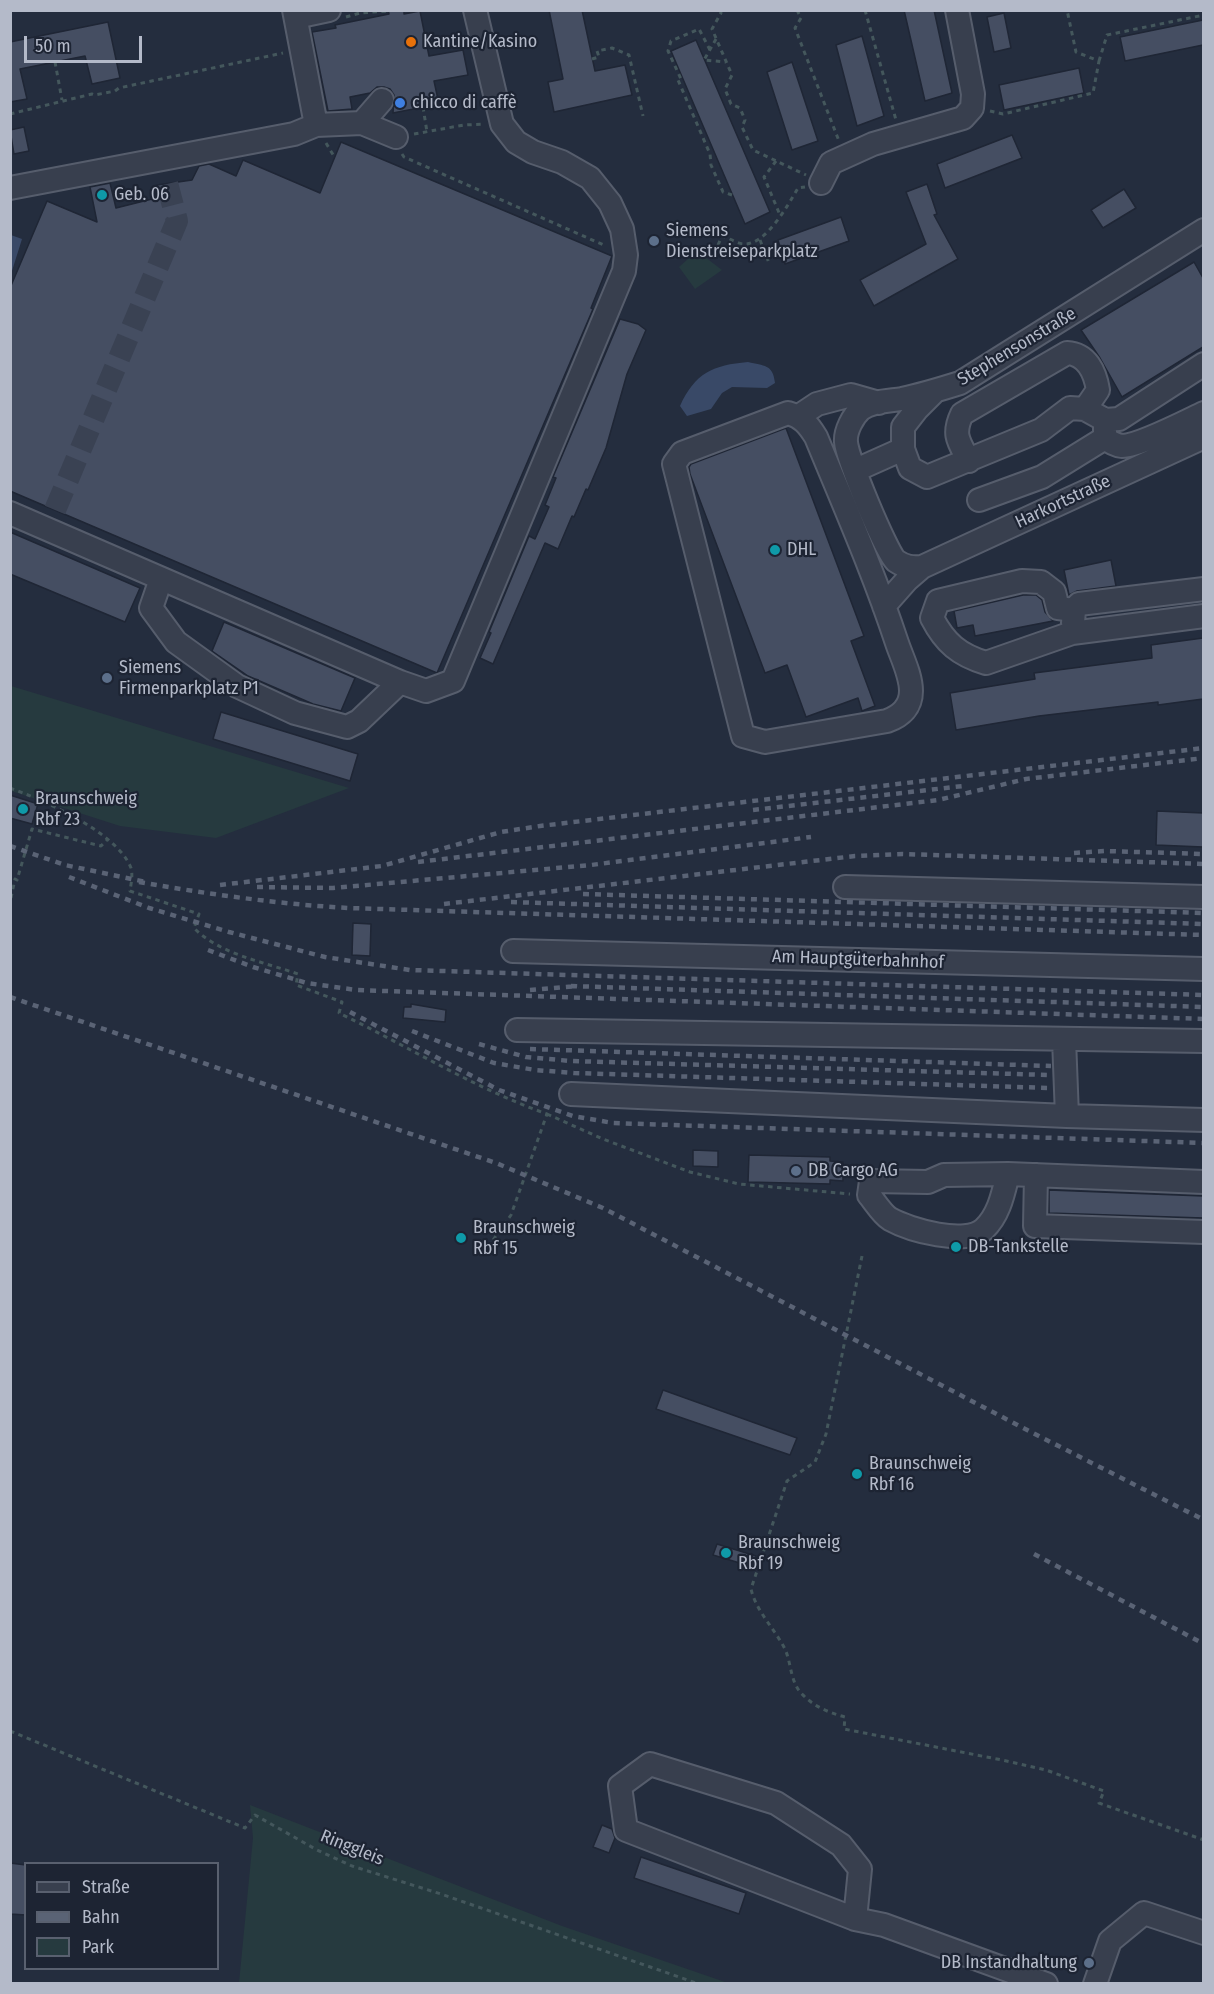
<!DOCTYPE html>
<meta charset="utf-8">
<style>
body{margin:0}
#map{position:relative;width:1214px;height:1994px;overflow:hidden;background:#242d3e;font-family:"Fira Sans Condensed",sans-serif}
canvas{display:block}
.frame{position:absolute;inset:0;border:12px solid #b4bac9;pointer-events:none}
.legend{position:absolute;left:24px;top:1862px;width:195px;height:108px;box-sizing:border-box;background:#1d2433;border:2px solid #59606f;margin:0;padding:8px 10px;list-style:none;font-size:18px;color:#b4bac9}
.legend li{display:flex;align-items:center;gap:12px;height:30px}
.legend b{width:30px;border:2px solid #59606f}
.scale{position:absolute;left:24px;top:36px;width:118px;height:27px;box-sizing:border-box;border:3px solid #b4bac9;border-top:0;padding-left:8px;font-size:18px;line-height:21px;white-space:nowrap;color:#b4bac9;-webkit-text-stroke:4px #1d2433;paint-order:stroke}
</style>
<div id="map">
<canvas width="1214" height="1994"></canvas>
<div class="frame"></div>
<ul class="legend">
<li><b style="height:8px;background:#383f4e"></b>Straße</li>
<li><b style="height:8px;background:#5a6375"></b>Bahn</li>
<li><b style="height:16px;background:#263a3f"></b>Park</li>
</ul>
<div class="scale">50 m</div>
</div>
<script>
const g = document.querySelector('canvas').getContext('2d');
g.lineJoin = 'round';
function fillPath(path, color) { g.fillStyle = color; g.fill(path, 'evenodd'); }
function stroke(path, color, width, dash) { g.strokeStyle = color; g.lineWidth = width; g.lineCap = dash ? 'butt' : 'round'; g.setLineDash(dash || []); g.stroke(path); }
function label(font, color, halo, rows, align = 'center') {
  g.font = font + ' "Fira Sans Condensed",sans-serif'; g.lineWidth = 4.5; g.setLineDash([]); g.textBaseline = 'middle'; g.strokeStyle = halo; g.fillStyle = color; for (const [text, x, y, turn = 0] of rows) {
    g.save(); g.translate(x, y); g.rotate((+turn || 0) * Math.PI / 180); g.textAlign = isNaN(turn) ? turn : align; if (halo) g.strokeText(text, 0, 0); g.fillText(text, 0, 0); g.restore();
  }
}
fillPath(new Path2D(`
 M697,251L722,270L695,289L679,267Z
 M11,686L349,788L216,838L120,826L11,791Z
 M250,1805L562,1926L728,1983H239L253,1838Z`), '#263a3f');
fillPath(new Path2D(`
 M11,235L22,239L11,274L10,235Z
 M748,362C764,366 773,364 775,383L767,388L732,387L722,393L711,409L687,416L680,406C695,373 713,365 748,362Z`), '#394967');
const building = new Path2D(`
 M388,10H404V14L420,11L429,56L463,50L468,75L434,81L439,104L393,113L394,95L390,89L384,87H377L370,93L350,97L352,109L328,111L312,32L336,28L335,25L389,14Z
 M549,10H582L595,71L625,65L632,95L554,112L548,82L563,79Z
 M904,10H934L952,93L925,101Z
 M1004,13L1011,48L994,52L987,17Z
 M1203,20V45L1125,61L1120,37Z
 M108,22L120,78L92,84L85,56L20,69L27,99L10,102V42Z
 M862,36L884,116L857,126L836,45Z
 M696,40L770,212L745,224L671,51Z
 M792,62L818,141L792,150L767,72Z
 M1079,68L1084,93L1004,110L999,85Z
 M24,127L29,151L14,154L10,130Z
 M1012,135L1022,158L945,188L937,164Z
 M341,142L612,256L591,308L593,309L437,673L10,491V288L47,201L97,222L90,187L110,183L116,208L160,197L157,185L192,180L199,166L209,164L236,176L243,160L320,193Z
 M927,184L937,214L934,215L958,259L874,306L860,280L926,244L906,192Z
 M1124,189L1136,208L1103,228L1091,210Z
 M841,217L849,241L785,264L778,240Z
 M1194,262L1203,278V347L1122,397L1100,358L1081,330Z
 M620,319L638,324L646,330L627,374L606,448L588,490L586,489L574,517L572,516L558,549L545,543L493,664L480,658L491,633L489,632L529,536L535,539L549,507L545,505L556,478L553,477Z
 M786,428L864,636L851,641L875,706L862,711L858,698L806,717L787,665L765,673L690,474L689,467L691,464Z
 M10,532L140,588L125,622L10,574Z
 M1111,560L1116,586L1077,591L1069,595L1064,570Z
 M1023,595H1036L1042,600L1045,612L1053,621L975,636L973,625L957,628L954,611Z
 M224,622L355,678L341,711L313,704L248,676L212,651Z
 M1203,638V699L1158,705V702L1039,716L956,730L950,693L1035,679L1034,673L1152,658L1151,645Z
 M221,712L358,754L350,781L213,739Z
 M10,795L38,804L32,824L10,818Z
 M1157,811L1203,813V847L1156,845Z
 M353,923L371,924L370,956L352,955Z
 M411,1004L446,1010L445,1022L403,1018L404,1007H411Z
 M693,1150L718,1151V1167L693,1166Z
 M749,1155L830,1157V1161L843,1162V1181L830,1180V1184L748,1182Z
 M1049,1190L1203,1196V1218L1049,1213Z
 M663,1390L797,1438L790,1455L656,1409Z
 M717,1544L756,1556L753,1567L713,1555Z
 M602,1825L612,1829L615,1838L609,1853L593,1847Z
 M641,1857L746,1893L739,1914L634,1878Z
 M10,1863L26,1865V1915L10,1914Z`);
fillPath(building, '#454e62');
stroke(building, '#1f2635', 1.5);
stroke(new Path2D(`
 M55,510L177,221L167,183`), '#3a4253', 22, [22, 11]);
const minor = new Path2D(`
 M296,17L329,10
 M362,123L382,100
 M316,125L362,123L396,137
 M821,183L831,163L873,144L963,118L972,108L973,94L957,10
 M10,188L294,134L316,125L294,10
 M935,391L917,409L903,427V449L910,468L927,477L1041,430L1070,408L1085,409L1105,420L1119,419L1204,364
 M788,413C802,417 808,424 816,437C844,505 874,573 897,643C902,658 911,675 911,691C911,707 901,716 887,721L765,742L743,736L674,464L682,453Z
 M799,416L817,404L851,395L879,403
 M1105,424V438C1111,443 1115,445 1122,446C1139,446 1187,421 1204,413
 M969,461C959,442 952,435 962,414L1067,353C1087,354 1095,372 1098,390L1085,409
 M856,470L903,449
 M979,500L1042,477L1105,438
 M10,513L400,682L426,691L453,681L624,271L626,255L622,229L610,203L590,178L562,162L533,152L516,142L502,124L475,10
 M922,567C912,568 905,567 896,561C886,552 847,457 846,442C845,431 853,416 861,409C872,401 889,401 902,399C921,395 941,389 960,383L1204,230
 M161,579L151,608L176,642L237,686L295,713L347,727L359,721L400,682
 M884,606L907,580L922,567L1204,437
 M1074,610L1058,608L1054,592L1041,582L1022,581L938,601L932,618C945,643 959,655 986,663L1072,633L1204,616
 M1073,623L1074,610L1079,604L1204,589
 M845,887L1204,897
 M513,951L1204,969
 M517,1030L1204,1041
 M1064,1039L1067,1116
 M571,1094L1067,1116L1204,1120
 M1008,1174C1003,1194 999,1215 984,1229C966,1246 910,1230 890,1219C882,1214 875,1202 869,1195L871,1181L928,1182L944,1175L1008,1174L1204,1182
 M1036,1175L1035,1226L1204,1232
 M855,1919L860,1869L841,1845L776,1803L650,1764L620,1786L626,1830L855,1919L884,1925L1046,1984
 M1095,1984L1110,1941L1144,1913L1204,1933`);
stroke(minor, '#565d6c', 26);
stroke(new Path2D(`
 M720,10L721,13L712,29L732,75L725,89L731,104L740,108L745,120L742,127L753,150L806,175
 M797,10L801,18L795,28L839,141
 M865,10L896,120
 M346,17L360,13L388,11
 M716,39L704,60L726,62
 M710,50L699,29L671,41L668,51L681,79L678,80L710,154L711,165L723,192L732,195
 M592,59L599,57L597,51L612,48L629,55L643,116
 M1099,61L1107,35L1204,15
 M55,62L62,100
 M423,107L427,132
 M990,111L1003,114L1093,93L1099,61L1076,52L1067,10
 M10,114L92,94L95,95L115,91L119,88L283,53
 M414,134L464,125L485,124
 M326,143L335,158
 M402,154L404,157L606,246
 M776,161L764,177L780,215
 M760,240L769,263
 M718,245L722,236C729,238 738,244 744,244C766,245 788,205 798,188L805,187
 M10,788C45,801 117,832 131,868C133,875 131,884 130,891L199,914L194,928C219,954 264,962 298,974L296,985L342,1002L339,1013C409,1047 474,1088 547,1114L511,1215L483,1254
 M11,898L15,879L17,880L32,829L101,846L108,839
 M547,1114L603,1139L690,1172L739,1184L850,1194
 M862,1256L826,1434L815,1462L787,1481L751,1589C756,1611 774,1628 785,1649C792,1665 790,1684 804,1696C815,1707 830,1713 845,1717L844,1729L1002,1760L1046,1770L1104,1791L1099,1803L1204,1840
 M10,1731L245,1828L255,1815L317,1850L352,1866L441,1894L699,1984`), '#44575c', 3, [4.5, 4.5]);
stroke(minor, '#383f4e', 22);
stroke(new Path2D(`
 M753,810L963,786
 M10,846L65,865L146,882
 M1074,853L1104,851L1204,854
 M418,862L938,800L1026,779L1204,758
 M69,877L149,908L229,932L325,957L410,970L1204,995
 M139,882C208,894 277,904 348,908L1204,935
 M220,885L382,866L501,832L540,826L1204,748
 M257,887L333,888L591,865L811,837
 M583,894L1204,913
 M511,902L1204,924
 M444,904L855,856L903,854L1204,864
 M208,950L253,967L307,983L356,990L1204,1019
 M571,986L1204,1007
 M530,990L578,986
 M10,997L496,1163L603,1208L1029,1431L1204,1520
 M350,1012L499,1090L573,1116L613,1123L1204,1143
 M412,1031L494,1063L535,1070L574,1073L1050,1088
 M479,1044L526,1057L571,1061L1050,1075
 M530,1049L1051,1066
 M1034,1554L1204,1644`), '#5a6375', 4.5, [6, 6]);
for (const [x, y, r, color] of [
 [411,42,6,"#e8710a"],
 [400,103,6,"#3f7fe0"],
 [102,195,6,"#0f9aa8"],
 [654,241,6,"#5c6f8a"],
 [775,550,6,"#0f9aa8"],
 [107,678,6,"#5c6f8a"],
 [23,809,6,"#0f9aa8"],
 [796,1171,6,"#5c6f8a"],
 [461,1238,6,"#0f9aa8"],
 [956,1247,6,"#0f9aa8"],
 [857,1474,6,"#0f9aa8"],
 [726,1553,6,"#0f9aa8"],
 [1089,1963,6,"#5c6f8a"]
]) { const dot = new Path2D(); dot.arc(x, y, r, 0, 2 * Math.PI); g.fillStyle = color; g.fill(dot); stroke(dot, '#1d2433', 2); }
label('18px', '#b4bac9', '#1d2433', [
 ["Kantine/Kasino",423,42],
 ["chicco di caffè",412,103],
 ["Geb. 06",114,195],
 ["Siemens",666,231],
 ["Dienstreiseparkplatz",666,252],
 ["DHL",787,550],
 ["Siemens",119,668],
 ["Firmenparkplatz P1",119,689],
 ["Braunschweig",35,799],
 ["Rbf 23",35,820],
 ["DB Cargo AG",808,1171],
 ["Braunschweig",473,1228],
 ["Rbf 15",473,1249],
 ["DB-Tankstelle",968,1247],
 ["Braunschweig",869,1464],
 ["Rbf 16",869,1485],
 ["Braunschweig",738,1543],
 ["Rbf 19",738,1564],
 ["DB Instandhaltung",1077,1963,"right"]
], 'left');
label('18px', '#b4bac9', '#1d2433', [
 ["Stephensonstraße",1017,347,-31],
 ["Harkortstraße",1063,502,-25],
 ["Am Hauptgüterbahnhof",858,960,2],
 ["Ringgleis",352,1848,22]
]);
</script>
